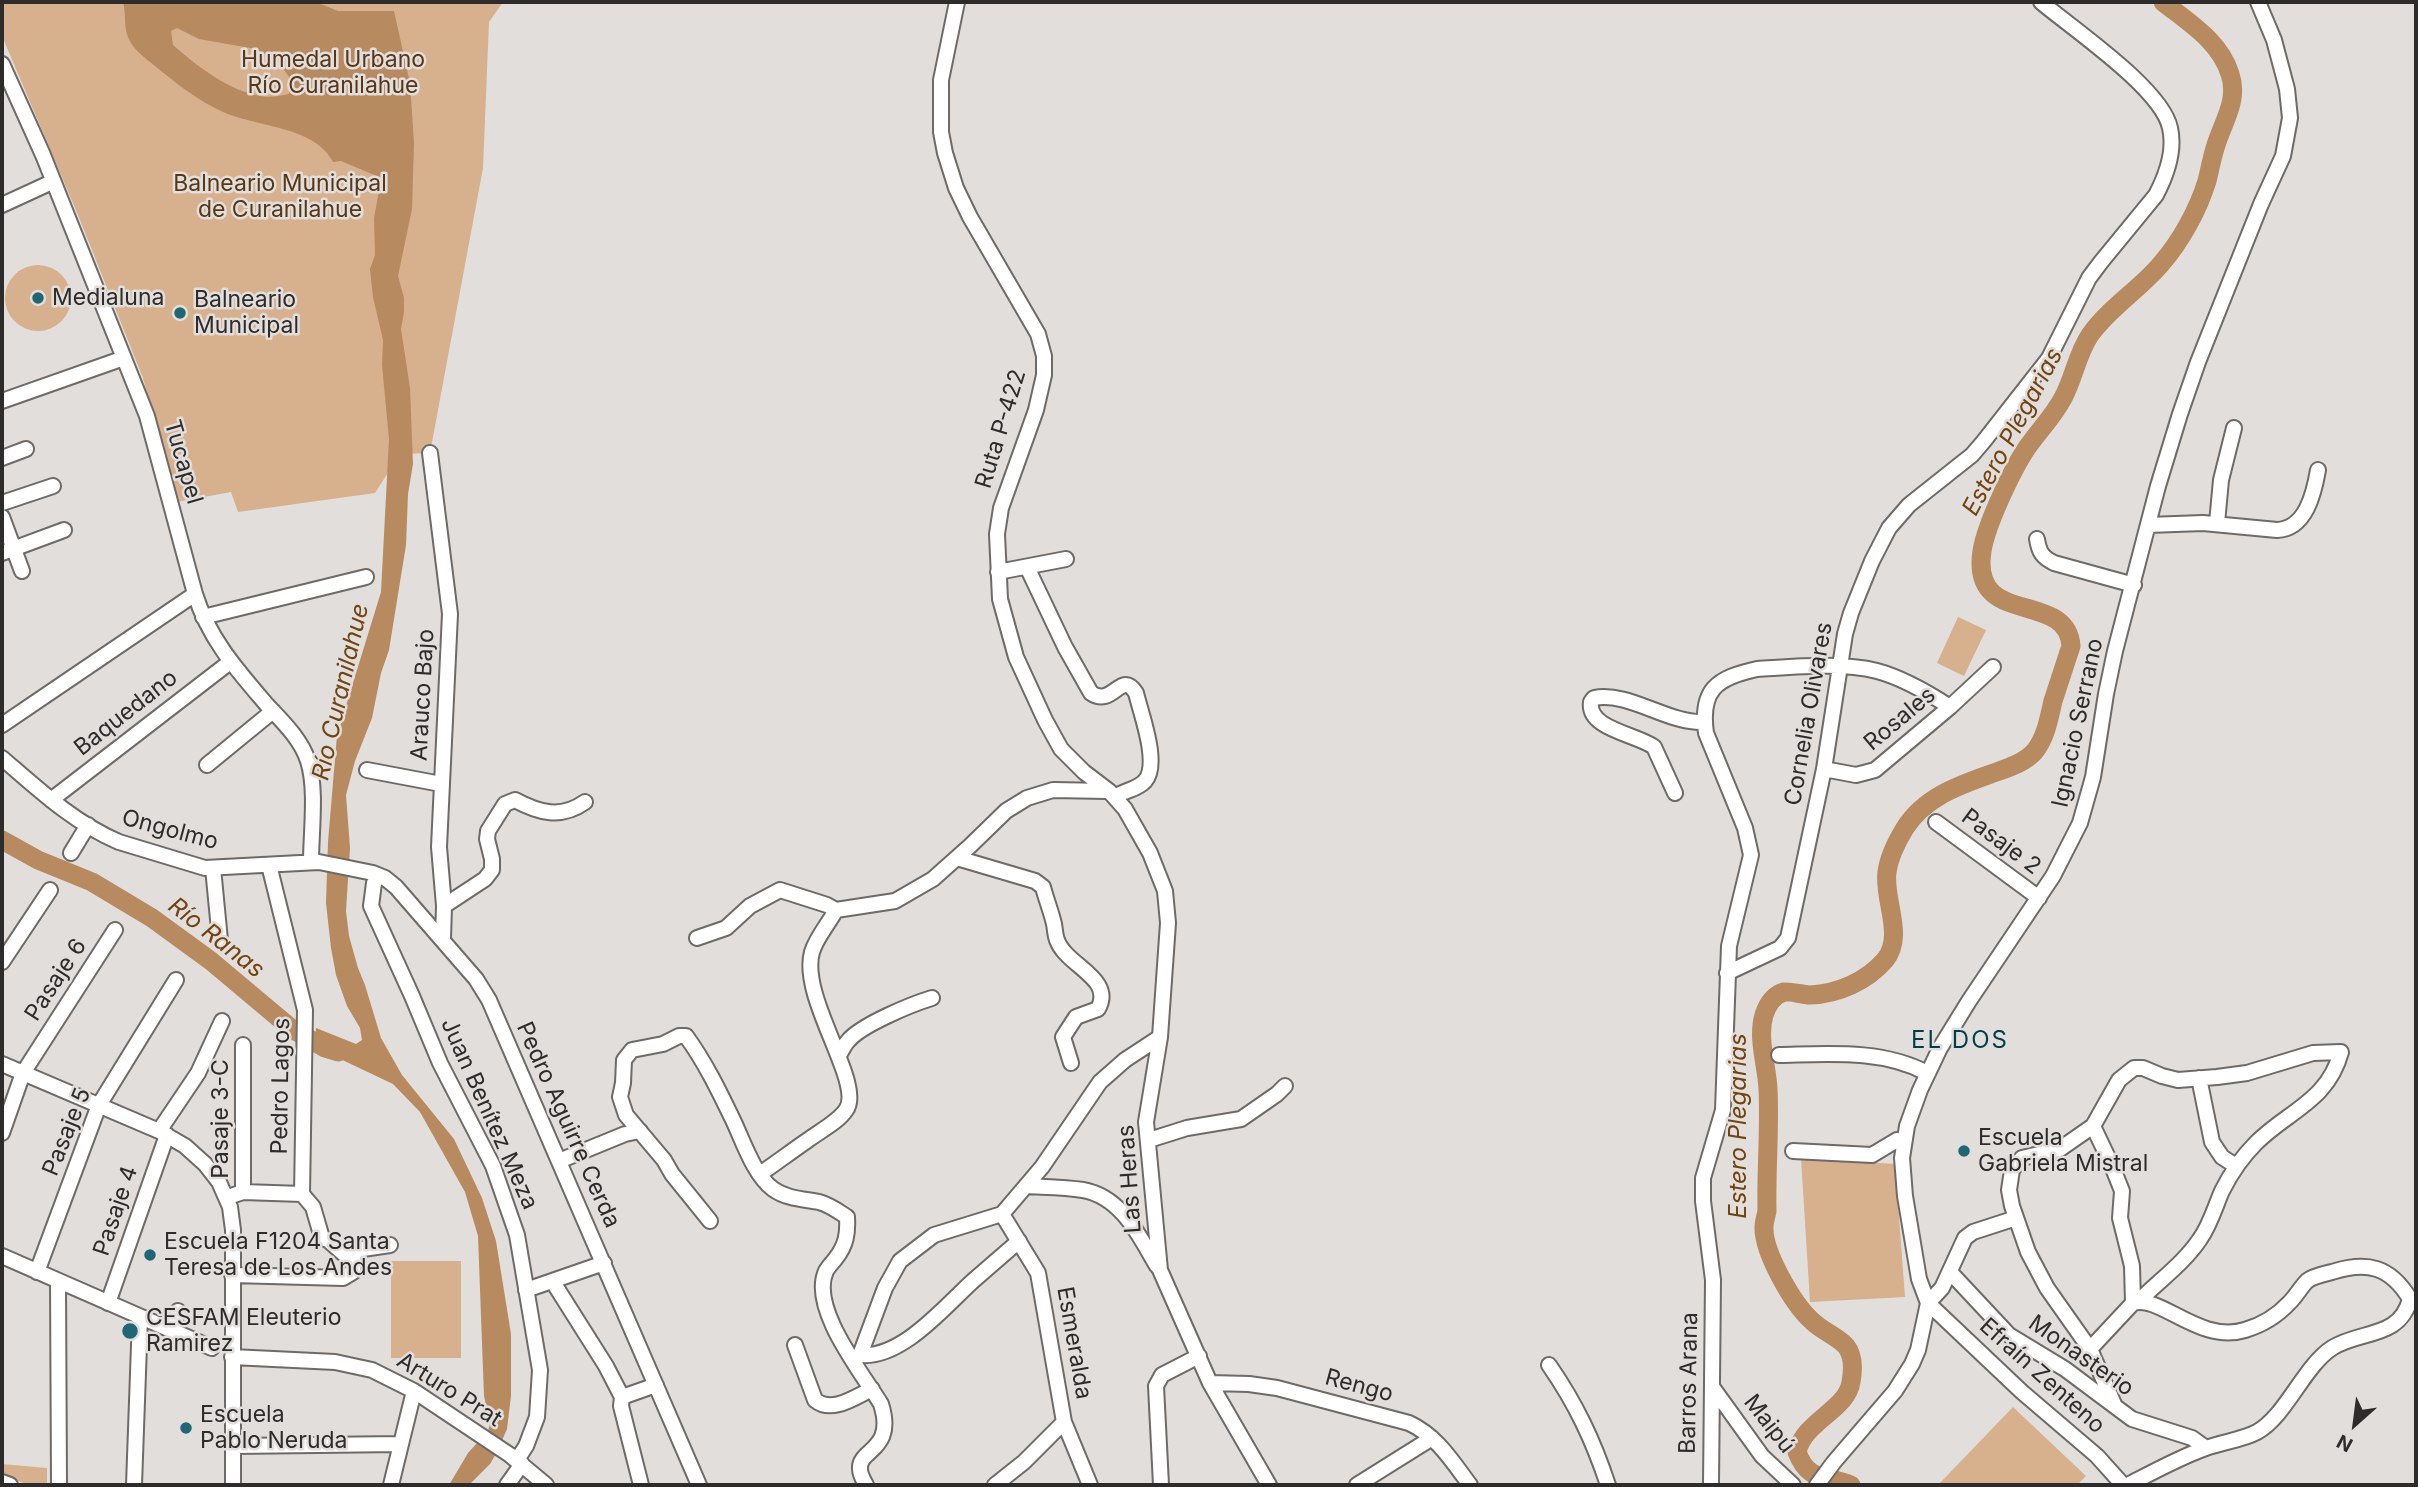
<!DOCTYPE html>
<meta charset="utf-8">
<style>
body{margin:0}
#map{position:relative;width:2418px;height:1487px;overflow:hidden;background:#e2dedb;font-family:Inter,sans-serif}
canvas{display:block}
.frame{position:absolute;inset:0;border:4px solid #2d2c2b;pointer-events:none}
.north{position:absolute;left:2320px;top:1389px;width:70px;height:70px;-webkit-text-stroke:5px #e2dedb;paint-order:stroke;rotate:208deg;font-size:19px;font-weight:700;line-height:28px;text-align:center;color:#2d2c2b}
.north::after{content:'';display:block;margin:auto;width:24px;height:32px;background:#2d2c2b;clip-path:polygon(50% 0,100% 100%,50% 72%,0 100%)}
</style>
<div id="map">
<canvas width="2418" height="1487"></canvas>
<div class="frame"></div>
<div class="north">N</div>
</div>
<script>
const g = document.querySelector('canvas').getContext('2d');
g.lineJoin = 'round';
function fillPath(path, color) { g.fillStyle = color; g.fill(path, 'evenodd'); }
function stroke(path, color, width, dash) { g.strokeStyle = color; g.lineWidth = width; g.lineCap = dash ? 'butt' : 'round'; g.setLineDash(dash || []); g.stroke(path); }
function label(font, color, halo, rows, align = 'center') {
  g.font = font + ' Inter,sans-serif'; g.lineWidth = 5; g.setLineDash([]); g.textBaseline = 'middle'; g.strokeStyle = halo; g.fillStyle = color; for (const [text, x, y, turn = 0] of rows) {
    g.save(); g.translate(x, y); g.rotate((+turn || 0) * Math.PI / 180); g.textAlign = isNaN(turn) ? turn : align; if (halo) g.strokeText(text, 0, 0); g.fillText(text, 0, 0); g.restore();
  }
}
fillPath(new Path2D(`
 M2,2H503L489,22L483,168L430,453L400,454L375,493L238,512L231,492L177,502L143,378L78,215L2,36Z
 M5 298a33 33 0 1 1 66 0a33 33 0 1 1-66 0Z
 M1958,617L1986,630L1964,676L1937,663Z
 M1801,1158L1895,1164L1905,1297L1810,1302Z
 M391,1261H461V1358H391Z
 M2013,1407L2086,1476L2077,1485H1938Z
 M2,1464L47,1468V1485H28L2,1474Z`), '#d7b08d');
fillPath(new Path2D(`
 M123,2H316L338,11H394L410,83L414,143L412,209L398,276L404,298V312L401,329L410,388L413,464L408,494L406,545L389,650L381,673L372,718L355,761L346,795L350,848L346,911L349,936L358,968L365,985L381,1038L402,1075L454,1139L482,1198L496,1241L511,1334V1396L507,1429L497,1452L490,1464L469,1485H449L468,1453L488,1431L490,1424L484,1396L478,1236L465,1192L420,1112L393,1084L315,1047L316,1028L356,1044L362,1040L360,1028L347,1006L336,975L331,948L326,903L328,842L337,735L381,592L389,439L382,365L383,340L373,297L370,269L375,255L374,218L379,191V177L341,161L333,162C315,126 256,127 223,112C198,101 176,83 155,66C145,58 130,47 127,34C124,24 126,13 123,2ZM177,28L199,39L256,49L278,61L289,77V94C279,96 270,98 261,96C229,91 197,66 173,45L171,31Z`), '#b78a60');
stroke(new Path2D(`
 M2,840L38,860L92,882L152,918L211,961L292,1029L325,1048L338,1052
 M1851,1485C1825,1475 1808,1482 1797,1452C1804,1421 1847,1410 1851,1382C1853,1371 1854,1356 1846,1346C1837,1336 1822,1331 1812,1321C1793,1304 1763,1252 1764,1227C1764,1222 1766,1216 1767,1211C1766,1170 1770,1130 1768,1089C1767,1066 1757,1038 1764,1015C1767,1006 1773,995 1784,992C1791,991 1802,995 1810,995C1838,994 1867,981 1885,960C1905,936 1883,899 1887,872C1889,857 1897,841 1905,828C1924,798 1957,786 1988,775C2004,769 2024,764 2035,751C2046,737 2049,718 2053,701C2059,683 2065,664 2071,646C2067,589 1970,629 1982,551C1986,525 2015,462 2032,441C2043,426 2054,415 2063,398C2074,378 2077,354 2090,335C2109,308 2140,289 2161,264C2181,241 2198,210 2207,181C2210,169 2212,157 2216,145C2223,122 2239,100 2230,74C2220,41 2188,22 2163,2`), '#b78a60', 19);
const minor = new Path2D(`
 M957,2L941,80V132L945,153L956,188L970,217L1038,334L1044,356V375L1036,410L1001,508L997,534L1000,599L1016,657L1045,720L1061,749L1084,772L1109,791L1125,809L1150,853L1165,891L1168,923L1160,1037L1146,1122L1160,1270L1210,1383L1269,1485
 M2,64L43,155L147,416L195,594C209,639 237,670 267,705C282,721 301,739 308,761C317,789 311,832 311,862
 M2,205L52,182
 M2,401L124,358
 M430,453L450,614L439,847L444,906L443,939
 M2,458L26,449
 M2,503L53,486
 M2,517L22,571
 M2217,523L2221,480L2234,428
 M2148,525L2203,523L2277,530C2306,529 2314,493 2318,470
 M2037,539C2039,552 2042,557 2054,563L2134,585
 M2,553L64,530
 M1027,567L1065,647L1091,693C1113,708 1121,669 1136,693C1141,714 1160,764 1145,781C1137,790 1124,790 1115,797
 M998,572L1066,559
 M203,617L366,577
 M2,725L195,594
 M2,758C38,789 74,823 119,842L205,868L319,862L373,873L385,878L396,887L476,979L489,1000L699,1485
 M207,765L273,711
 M1824,769L1856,775L1875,770L1950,707L1993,667
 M367,770L441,784
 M1675,793L1654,747C1636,734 1587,729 1591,702L1594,698C1629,691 1668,724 1704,722
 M51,800L230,662
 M1936,822L2039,898
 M71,853L88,825
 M957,858L1035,881L1043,887C1046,899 1051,911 1054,924C1055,929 1055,935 1057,940C1066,966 1115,978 1098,1009L1076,1017L1063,1037L1071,1063
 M269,865L305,1010L302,1194
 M213,868L220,940
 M379,876L374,883L371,906L412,996L440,1063L493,1166L517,1235L540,1370L537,1417L526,1446L517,1460
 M444,906L485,879L492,870V859L487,839L488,831L505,804L515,800C539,813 561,819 585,802
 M697,938L726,928L750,906L780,890L827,905L836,910
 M2,962L50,890
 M1727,973L1780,948L1788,938L1824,769L1845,634L1851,613L1872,561L1889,528L1909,505L1972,455L1984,441L2049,358L2089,278L2101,262L2156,195C2166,176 2175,150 2170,128C2162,89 2073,29 2041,2
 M243,1045V1192
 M839,1055C842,1051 844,1045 848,1041C861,1025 912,1004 932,998
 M1779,1055C1828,1054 1882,1049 1927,1073
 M2,1064L159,1131L185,1146L205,1164L219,1182L230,1207L233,1230V1485
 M2199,1078L2212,1142L2222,1157L2236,1166
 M2093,1126L2119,1080L2134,1068H2143L2162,1076L2178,1080L2217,1077L2247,1073L2313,1053L2341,1052C2328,1101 2288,1111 2256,1143C2242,1157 2231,1173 2222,1191C2215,1207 2210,1225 2200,1239C2184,1263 2160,1280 2140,1300
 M2093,1126L2060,1149L2022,1158L2012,1170L2009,1190L2012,1206L2028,1252L2047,1288L2090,1349L2114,1404
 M2093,1126L2112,1166L2122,1191L2120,1218L2132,1266L2133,1303
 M159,1131L198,1073L222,1021
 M2,1133L23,1073L115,930
 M1149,1140L1187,1128L1241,1119L1277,1094L1285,1086
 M1793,1151L1872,1155L1897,1140L1904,1142
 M559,1161L625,1134L640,1131
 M760,1174C776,1163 792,1151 808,1140C820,1131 838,1122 846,1110C865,1084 799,998 812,952C816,938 829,923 836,910L895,901L933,879L970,846L1006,811L1027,798L1053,790L1107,791
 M1027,1186C1045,1187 1065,1187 1083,1190C1122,1197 1139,1236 1157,1266
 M302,1194L313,1207L322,1238L328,1240L353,1262
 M234,1195L243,1192L302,1194
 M1002,1214L1038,1273L1064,1422L1090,1485
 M2016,1218L1973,1232L1965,1238L1942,1288L1928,1303L2022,1392L2097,1456L2123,1485
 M710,1221L672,1174L664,1160L626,1115L620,1097L623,1083L624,1060L632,1050L663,1044L679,1036H686C705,1062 719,1091 733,1120C743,1141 754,1175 773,1189C787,1199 803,1199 819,1202C830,1205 838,1211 847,1217C848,1234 846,1245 836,1258C833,1262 828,1267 826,1271C809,1308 863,1374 881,1404C896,1451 858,1449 860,1469C860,1475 864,1481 866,1485
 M2,1256L212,1348
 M37,1272L99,1105L176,980
 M1950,1272L2009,1335L2065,1369L2132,1419L2192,1438L2206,1448
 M232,1275L343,1278L353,1272V1258L356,1250L390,1245
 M58,1281L59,1485
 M553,1282L606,1366L622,1397
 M526,1290L604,1263
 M108,1303L167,1135
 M172,1331L178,1311
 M795,1345L815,1400C832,1414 855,1397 872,1389
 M2090,1349L2133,1303
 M860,1355C902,1359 945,1306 974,1280C989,1267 1004,1254 1019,1241
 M232,1357L335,1362L372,1370L414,1391L510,1455L546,1485
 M854,1359L860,1355L885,1288L900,1261L934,1235L1002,1214L1042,1167L1100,1082L1125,1060L1160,1037
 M1549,1365C1576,1404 1593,1440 1608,1485
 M1210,1383L1249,1384L1277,1388L1409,1423C1437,1436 1452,1461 1470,1485
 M1713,1388L1762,1456L1793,1485
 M622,1397L621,1406L641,1485
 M622,1397L656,1385
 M233,1446L400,1444
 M2,1482L10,1485
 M134,1485L140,1317
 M391,1485L414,1391
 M507,1485L522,1464
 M995,1485L1024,1462L1064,1422
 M1161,1485L1156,1386L1162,1375L1199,1356
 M1357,1485L1432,1438
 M1711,1485L1713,1280L1703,1201V1178L1723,1110L1729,946L1751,855L1745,828L1706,733C1700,690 1716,678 1757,669C1793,667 1841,662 1877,671C1903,678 1927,692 1950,707
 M1817,1485L1834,1462L1895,1391L1912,1364L1918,1350L1928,1303L1919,1279L1905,1196L1902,1158L1907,1126L1920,1090L1940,1048L1969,1001L2053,876L2080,823L2093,777L2106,694L2115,651L2158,486L2180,414L2198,362L2261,204L2283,156L2290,118L2287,89L2274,40L2258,2
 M2128,1485C2153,1472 2178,1458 2206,1448C2222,1442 2242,1440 2257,1432C2286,1416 2304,1366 2332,1348C2360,1330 2400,1339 2410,1299C2390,1266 2367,1261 2332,1272C2324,1274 2313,1276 2307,1281C2301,1287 2296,1296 2290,1302C2278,1315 2262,1325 2245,1330C2199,1344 2160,1294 2133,1303`);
stroke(minor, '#6d6a67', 18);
stroke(minor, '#fff', 14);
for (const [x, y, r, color] of [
 [38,298,7,"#206776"],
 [180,313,7,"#206776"],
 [1964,1151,7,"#206776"],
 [150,1255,7,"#206776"],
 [130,1331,9,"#206776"],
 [186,1428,7,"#206776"]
]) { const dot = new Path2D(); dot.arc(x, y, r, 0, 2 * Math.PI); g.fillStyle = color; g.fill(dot); stroke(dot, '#e2dedb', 2.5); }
label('23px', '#573716', '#e2dedb', [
 ["Humedal Urbano",333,60],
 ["Río Curanilahue",333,86],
 ["Balneario Municipal",280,184],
 ["de Curanilahue",280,210]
]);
label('23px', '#2d2c2b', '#e2dedb', [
 ["Medialuna",52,298],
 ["Balneario",194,300],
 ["Municipal",194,326],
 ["Escuela",1978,1138],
 ["Gabriela Mistral",1978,1164],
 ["Escuela F1204 Santa",164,1242],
 ["Teresa de Los Andes",164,1268],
 ["CESFAM Eleuterio",146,1318],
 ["Ramirez",146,1344],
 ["Escuela",200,1415],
 ["Pablo Neruda",200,1441]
], 'left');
label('23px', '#2d2c2b', '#e2dedb', [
 ["Ruta P-422",1001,429,-73],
 ["Tucapel",183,462,74],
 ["Arauco Bajo",423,695,-87],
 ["Baquedano",126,713,-38],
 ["Cornelia Olivares",1809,714,-80],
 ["Rosales",1900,719,-40],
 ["Ignacio Serrano",2078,723,-78],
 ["Ongolmo",170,830,15],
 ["Pasaje 2",2001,842,37],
 ["Pasaje 6",56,980,-57],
 ["Pedro Lagos",281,1086,-89],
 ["Juan Benítez Meza",489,1114,66],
 ["Pasaje 3-C",221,1119,-90],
 ["Pedro Aguirre Cerda",568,1125,66],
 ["Pasaje 5",67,1132,-68],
 ["Las Heras",1130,1179,-94],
 ["Pasaje 4",116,1211,-71],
 ["Esmeralda",1074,1343,80],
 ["Monasterio",2081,1356,35],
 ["Efraín Zenteno",2042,1376,42],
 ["Barros Arana",1689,1383,-89],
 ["Rengo",1359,1386,15],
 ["Arturo Prat",449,1390,32],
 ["Maipú",1769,1424,52]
]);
label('italic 24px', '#704310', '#e2dedb', [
 ["Estero Plegarias",2013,432,-62],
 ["Río Curanilahue",341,692,-77],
 ["Río Ranas",216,938,38],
 ["Estero Plegarias",1739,1126,-90]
]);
g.letterSpacing = '2px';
label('24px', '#003e4a', '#e2dedb', [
 ["EL DOS",1960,1041]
]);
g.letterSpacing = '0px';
</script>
